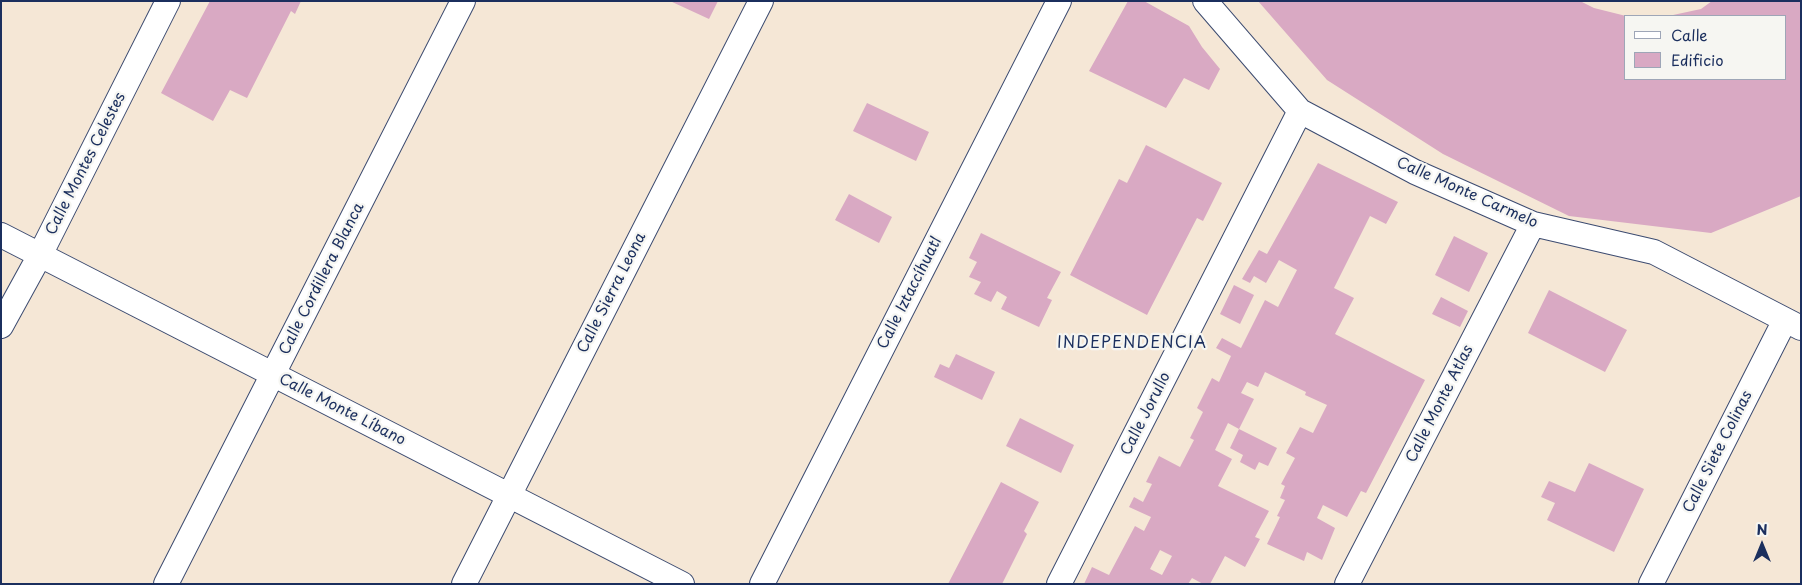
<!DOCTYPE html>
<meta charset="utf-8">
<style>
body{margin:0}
#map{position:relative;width:1802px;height:585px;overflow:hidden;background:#f5e7d6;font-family:"Playpen Sans",sans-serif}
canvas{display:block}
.frame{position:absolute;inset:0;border:2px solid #1b2f5e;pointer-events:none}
.legend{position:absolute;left:1624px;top:15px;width:162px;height:65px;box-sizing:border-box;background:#f6f6f2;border:1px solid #9ea6b7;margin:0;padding:6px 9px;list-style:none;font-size:15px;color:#1b2f5e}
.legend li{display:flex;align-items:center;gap:10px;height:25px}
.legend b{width:25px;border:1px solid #9ea6b7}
.north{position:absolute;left:1737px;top:520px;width:50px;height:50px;-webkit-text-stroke:4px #f6f6f2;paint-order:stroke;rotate:0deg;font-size:14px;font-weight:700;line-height:20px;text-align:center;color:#1b2f5e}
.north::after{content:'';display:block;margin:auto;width:18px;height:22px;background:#1b2f5e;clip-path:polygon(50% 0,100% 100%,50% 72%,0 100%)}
</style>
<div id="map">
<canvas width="1802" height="585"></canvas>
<div class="frame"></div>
<ul class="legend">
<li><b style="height:6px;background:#fff"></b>Calle</li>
<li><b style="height:14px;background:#d9a9c3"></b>Edificio</li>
</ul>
<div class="north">N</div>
</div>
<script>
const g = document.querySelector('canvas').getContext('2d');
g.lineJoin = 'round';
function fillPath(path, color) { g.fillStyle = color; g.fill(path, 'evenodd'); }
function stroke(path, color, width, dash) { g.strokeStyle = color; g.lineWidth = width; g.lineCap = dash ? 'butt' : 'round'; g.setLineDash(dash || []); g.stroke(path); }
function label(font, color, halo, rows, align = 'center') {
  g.font = font + ' "Playpen Sans",sans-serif'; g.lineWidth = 4.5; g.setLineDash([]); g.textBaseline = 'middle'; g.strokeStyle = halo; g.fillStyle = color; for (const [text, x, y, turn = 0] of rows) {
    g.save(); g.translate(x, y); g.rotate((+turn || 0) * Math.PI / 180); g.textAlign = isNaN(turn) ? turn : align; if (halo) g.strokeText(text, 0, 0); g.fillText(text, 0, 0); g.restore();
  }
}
fillPath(new Path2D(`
 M210,1H301L295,14L291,11L247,98L230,90L213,121L161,93Z
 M670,1H718L709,19Z
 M1128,1H1144L1189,26L1202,47L1220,69L1209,90L1184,78L1166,108L1089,71Z
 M1258,1H1580L1594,8L1626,16V79H1786V16L1673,15L1701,9L1712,1H1801V196L1711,233L1569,216L1443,154L1327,80Z
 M867,103L929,132L916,161L853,131Z
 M1146,145L1222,183L1203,221L1197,218L1147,315L1070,275L1119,179L1127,183Z
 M1318,163L1398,202L1386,224L1370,216L1334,288L1354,298L1335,334L1425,380L1366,493L1361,491L1347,517L1323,505L1317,518L1335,528L1322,560L1307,552L1304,561L1267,544L1280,517L1277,516L1285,500L1280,498L1285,486L1281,484L1295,458L1286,453L1300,427L1313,433L1327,405L1305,395L1306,392L1265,372L1258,387L1247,382L1241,393L1254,399L1239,429L1228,423L1215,450L1232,459L1218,486L1269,511L1255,537L1260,539L1245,567L1225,556L1210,584H1203L1192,578L1188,584H1084L1092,567L1109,575L1135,526L1144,531L1151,517L1129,507L1134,497L1143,502L1152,484L1146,482L1159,456L1180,467L1194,440L1190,438L1203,412L1197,408L1212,378L1219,382L1231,356L1216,348L1222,338L1241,348L1265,300L1278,307L1297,270L1279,260L1266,283L1254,276L1250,283L1242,279L1259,250L1267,254ZM1160,550L1172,556L1162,575L1150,569Z
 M849,194L892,217L879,243L835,220Z
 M981,233L1061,272L1047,298L1052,300L1039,327L1001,309L1007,297L997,291L991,302L974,294L981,282L969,277L977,262L969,258Z
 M1454,236L1488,253L1469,292L1435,275Z
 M1234,285L1254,295L1240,324L1220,314Z
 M1549,290L1627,330L1605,372L1528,333Z
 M1441,297L1468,311L1460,327L1432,314Z
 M956,354L995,372L982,400L934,377L940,364L949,368Z
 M1020,418L1074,445L1061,473L1006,446Z
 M1239,429L1277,448L1268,466L1259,462L1255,470L1240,462L1243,455L1230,448Z
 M1589,463L1644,489L1614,552L1547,520L1555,503L1541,497L1549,481L1575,492Z
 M1001,482L1039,502L1024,531L1027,534L1002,584H948Z`), '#d9a9c3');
const street = new Path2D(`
 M1205,1L1300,111L1415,172L1533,224L1654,252L1801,328
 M1,235L682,584
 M1,326L40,255L168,1
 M166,584L463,1
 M464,584L761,1
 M762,584L1059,1
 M1059,584L1300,111
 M1347,584L1533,224
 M1651,584L1785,320`);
stroke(street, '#3c4b70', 26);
stroke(street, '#fff', 24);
label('15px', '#1b2f5e', '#f6f6f2', [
 ["Calle Montes Celestes",86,164,-63],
 ["Calle Monte Carmelo",1467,193,24],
 ["Calle Cordillera Blanca",322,279,-63],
 ["Calle Sierra Leona",612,293,-63],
 ["Calle Iztaccíhuatl",910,293,-63],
 ["Calle Monte Atlas",1440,404,-63],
 ["Calle Monte Líbano",342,410,27],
 ["Calle Jorullo",1146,414,-63],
 ["Calle Siete Colinas",1718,452,-63]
]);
g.letterSpacing = '1px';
label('16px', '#1b2f5e', '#f6f6f2', [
 ["INDEPENDENCIA",1132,344]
]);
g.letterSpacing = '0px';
</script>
